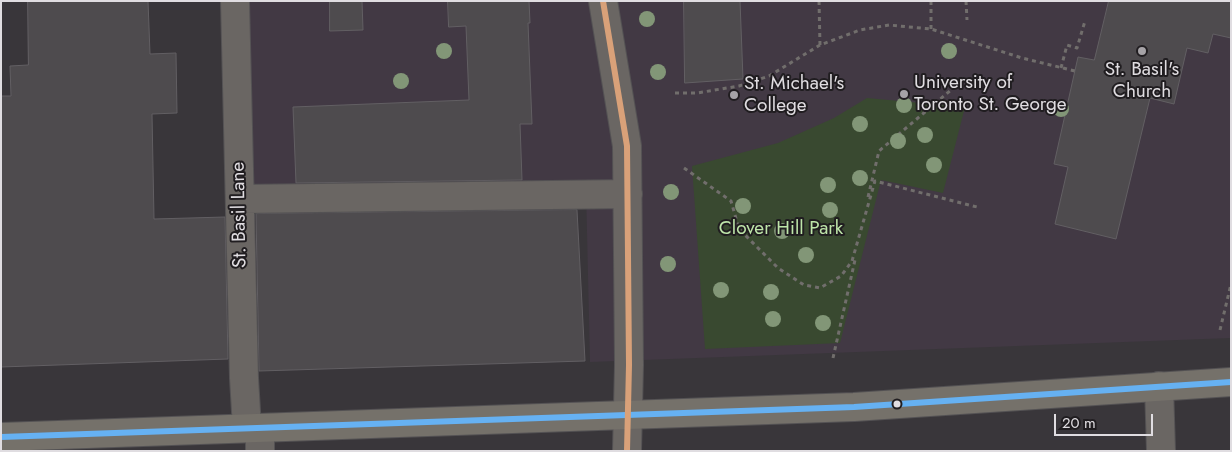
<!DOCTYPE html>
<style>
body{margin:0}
#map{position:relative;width:1232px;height:452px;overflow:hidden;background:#39363a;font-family:Jost,sans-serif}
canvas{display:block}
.frame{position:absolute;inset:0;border:2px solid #e0dde1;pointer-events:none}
.scale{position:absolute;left:1054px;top:414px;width:99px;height:22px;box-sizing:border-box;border:2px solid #e0dde1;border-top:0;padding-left:6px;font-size:15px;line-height:18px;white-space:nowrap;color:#e0dde1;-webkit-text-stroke:4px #201d20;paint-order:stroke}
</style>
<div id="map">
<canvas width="1232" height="452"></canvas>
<div class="frame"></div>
<div class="scale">20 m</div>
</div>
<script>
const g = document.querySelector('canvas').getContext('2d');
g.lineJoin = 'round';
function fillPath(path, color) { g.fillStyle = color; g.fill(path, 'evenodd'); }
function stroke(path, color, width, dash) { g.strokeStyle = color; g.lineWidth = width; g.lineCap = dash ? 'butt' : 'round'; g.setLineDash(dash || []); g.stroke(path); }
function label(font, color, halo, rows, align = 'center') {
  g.font = font + ' Jost,sans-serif'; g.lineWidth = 4; g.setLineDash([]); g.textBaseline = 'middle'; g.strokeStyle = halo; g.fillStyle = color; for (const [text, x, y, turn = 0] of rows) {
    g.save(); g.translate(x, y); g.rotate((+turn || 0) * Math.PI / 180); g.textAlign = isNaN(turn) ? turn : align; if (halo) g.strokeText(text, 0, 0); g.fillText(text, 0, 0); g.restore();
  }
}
fillPath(new Path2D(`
 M235,1H1231V338L590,362L586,189L240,199Z`), '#423944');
fillPath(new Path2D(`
 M867,98L965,107L943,193L881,180L840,343L705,349L692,166L778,143L834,118Z`), '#394930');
const building = new Path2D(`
 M28,1H148L150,54L176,53L177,113L152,114L154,219L225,217L228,359L1,367V96H11L10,66L28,65Z
 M330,1H362L363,30L330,31Z
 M448,1H529L530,23H528L532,124H520L522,180L296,183L293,107L469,100L466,26L449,27Z
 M684,1H740L743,79L685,83Z
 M1109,1H1231V38L1213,34L1208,53L1187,48L1174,104L1150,98L1116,239L1055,224L1068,167L1054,164L1078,57L1094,60Z
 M577,210L585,361L259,371L256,214Z`);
fillPath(building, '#4e4b4e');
stroke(building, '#625f63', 1);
const minor = new Path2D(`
 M235,1L244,378L247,428
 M603,1L627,146L629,365L627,451
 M240,199L628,194
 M1159,386L1161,451
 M260,428V451`);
const major = new Path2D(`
 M1,437L854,407L1231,382`);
stroke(minor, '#545254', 30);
stroke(major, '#545254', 30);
stroke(new Path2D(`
 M819,1L820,45
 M966,1L967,20
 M931,29V1
 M1061,68L1067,45L1077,48L1085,21
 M675,93H697L739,86L769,76L820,45L860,30L889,25L931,29L1022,58L1075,71
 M684,168L731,201L739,229L778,268L804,285L820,288L841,276L852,261L875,181L977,207
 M868,197L879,151L958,84
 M1220,330L1231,284
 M833,358L855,260`), '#716e6c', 3, [4, 4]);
stroke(minor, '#6a6663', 28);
stroke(major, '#75716a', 28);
stroke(new Path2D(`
 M1,437L854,407L1231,382`), '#66b1f2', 6);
stroke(new Path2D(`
 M603,1L627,146L629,365L627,451`), '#d9a179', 6);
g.fillStyle = '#829677';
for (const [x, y] of [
 [647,19],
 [444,51],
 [949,51],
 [658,72],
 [401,81],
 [904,105],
 [1061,109],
 [860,124],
 [925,135],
 [898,141],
 [934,165],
 [860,178],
 [828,185],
 [671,192],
 [743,206],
 [830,210],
 [782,231],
 [806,255],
 [668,264],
 [721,290],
 [771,292],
 [773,319],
 [823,323]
]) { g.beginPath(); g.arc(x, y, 8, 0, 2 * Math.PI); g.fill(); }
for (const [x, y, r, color] of [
 [1142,51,5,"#a6a3a7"],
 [904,94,5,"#a6a3a7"],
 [734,95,5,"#a6a3a7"],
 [897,404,4.5,"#e0dde1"]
]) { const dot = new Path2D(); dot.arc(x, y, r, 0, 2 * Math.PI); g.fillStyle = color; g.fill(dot); stroke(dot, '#201d20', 2); }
label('19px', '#e0dde1', '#201d20', [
 ["St. Basil's",1142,70,"center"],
 ["Church",1142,92,"center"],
 ["University of",914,83],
 ["Toronto St. George",914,105],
 ["St. Michael's",744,84],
 ["College",744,106]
], 'left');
label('19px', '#e0dde1', '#201d20', [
 ["St. Basil Lane",240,215,-91]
]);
label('19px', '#bee5a9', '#201d20', [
 ["Clover Hill Park",781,229]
]);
</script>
